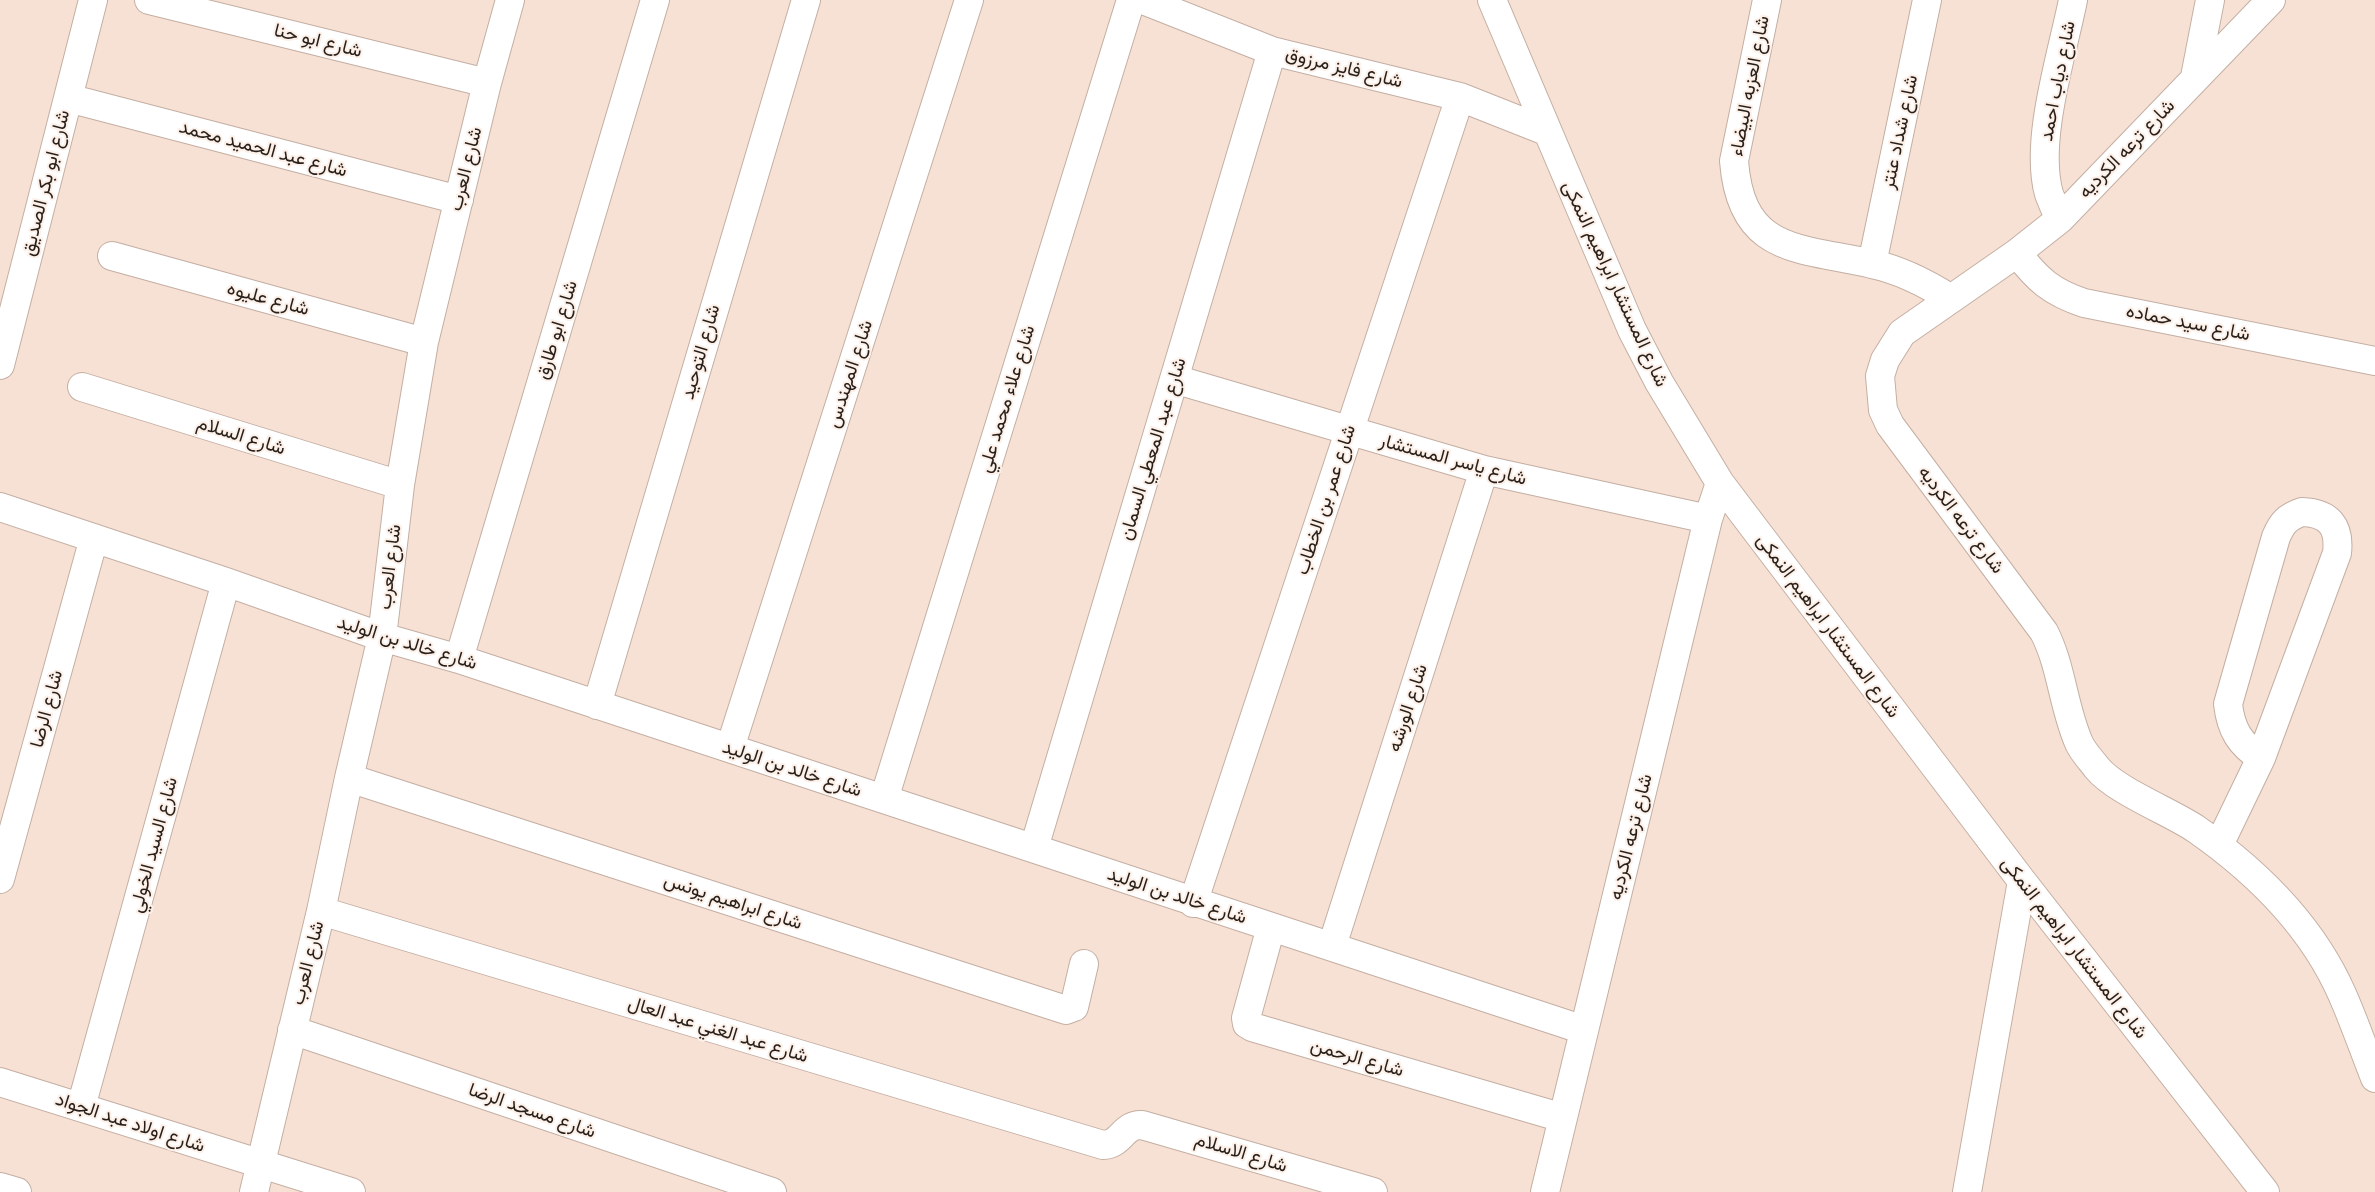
<!DOCTYPE html>
<meta charset="utf-8">
<style>
body{margin:0}
canvas{display:block;background:#f7e0d4}
</style>
<canvas width="2375" height="1192"></canvas>
<script>
const g = document.querySelector('canvas').getContext('2d');
g.lineJoin = 'round';
function stroke(path, color, width, dash) { g.strokeStyle = color; g.lineWidth = width; g.lineCap = dash ? 'butt' : 'round'; g.setLineDash(dash || []); g.stroke(path); }
function label(font, color, halo, rows, align = 'center') {
  g.font = font + ' Karla,Vazirmatn,sans-serif'; g.lineWidth = 4; g.setLineDash([]); g.textBaseline = 'middle'; g.strokeStyle = halo; g.fillStyle = color; for (const [text, x, y, turn = 0] of rows) {
    g.save(); g.translate(x, y); g.rotate((+turn || 0) * Math.PI / 180); g.textAlign = isNaN(turn) ? turn : align; if (halo) g.strokeText(text, 0, 0); g.fillText(text, 0, 0); g.restore();
  }
}
const minor = new Path2D(`
 M149,0L487,83
 M1143,0L1272,51L1460,97L1546,131
 M1492,0L1632,330L1659,382L1720,483L2022,881L2265,1192
 M1767,0L1734,161C1741,254 1799,247 1872,264C1901,270 1926,283 1951,299
 M2271,0L2060,219L2017,253L1902,333L1885,360L1880,376L1883,410L1890,425L2044,632C2062,667 2063,707 2079,743C2083,752 2091,760 2097,768C2116,791 2169,811 2196,829C2256,871 2312,926 2342,994C2354,1021 2364,1050 2375,1078
 M2195,77L2210,0
 M68,98L459,200
 M2060,219C2056,211 2052,202 2049,194C2034,141 2062,55 2073,0
 M2017,253C2038,280 2051,292 2084,303L2375,361
 M112,256L424,342
 M1872,264L1927,0
 M0,365L93,0
 M1174,379L1484,470L1708,519
 M82,387L400,485
 M0,507L226,582L382,637L459,659L1584,1030
 M2302,512C2329,513 2340,526 2337,553L2261,758C2240,744 2231,730 2228,704L2276,537C2282,523 2287,517 2302,512Z
 M459,659L655,0
 M597,705L806,0
 M730,748L969,0
 M349,778L1066,1010L1074,1007L1084,964
 M884,799L1131,0
 M2219,845L2261,758
 M1034,848L1272,51
 M0,879L94,538
 M1193,903L1460,97
 M321,911L1103,1145C1121,1145 1123,1124 1142,1125L1373,1192
 M1271,927L1246,1018L1247,1024L1252,1027L1563,1118
 M1332,946L1484,470
 M292,1030L772,1192
 M0,1082L351,1192
 M81,1107L226,582
 M0,1187L17,1192
 M254,1192L321,911L349,778L382,637L400,485L424,342L487,83L510,0
 M1545,1192L1708,519L1720,483
 M1967,1192L2022,881`);
stroke(minor, '#c4afa3', 30);
stroke(minor, '#fff', 28);
label('19px', '#271f1a', '#fdf0e8', [
 ["شارع ابو حنا",318,41,14],
 ["شارع فايز مرزوق",1344,68,14],
 ["شارع دياب احمد",2058,81,-79],
 ["شارع العزبه البيضاء",1750,86,-79],
 ["شارع شداد عنتر",1900,132,-78],
 ["شارع عبد الحميد محمد",263,149,15],
 ["شارع ترعه الكرديه",2127,149,-46],
 ["شارع العرب",466,169,-76],
 ["شارع ابو بكر الصديق",46,183,-76],
 ["شارع المستشار ابراهيم النمكى",1615,284,65],
 ["شارع عليوه",268,299,15],
 ["شارع سيد حماده",2188,323,11],
 ["شارع ابو طارق",557,330,-73],
 ["شارع التوحيد",701,352,-74],
 ["شارع المهندس",850,374,-72],
 ["شارع علاء محمد علي",1007,399,-73],
 ["شارع السلام",241,436,17],
 ["شارع عبد المعطي السمان",1153,449,-73],
 ["شارع ياسر المستشار",1453,460,15],
 ["شارع عمر بن الخطاب",1326,500,-72],
 ["شارع ترعه الكرديه",1961,520,53],
 ["شارع العرب",390,567,-83],
 ["شارع المستشار ابراهيم النمكى",1828,626,53],
 ["شارع خالد بن الوليد",407,643,17],
 ["شارع الورشه",1408,708,-72],
 ["شارع الرضا",47,709,-75],
 ["شارع خالد بن الوليد",792,769,18],
 ["شارع ترعه الكرديه",1631,837,-76],
 ["شارع السيد الخولي",154,845,-75],
 ["شارع خالد بن الوليد",1177,896,18],
 ["شارع ابراهيم يونس",733,902,18],
 ["شارع المستشار ابراهيم النمكى",2074,948,52],
 ["شارع العرب",308,963,-76],
 ["شارع عبد الغني عبد العال",718,1030,17],
 ["شارع الرحمن",1357,1058,16],
 ["شارع مسجد الرضا",532,1111,19],
 ["شارع اولاد عبد الجواد",130,1123,18],
 ["شارع الاسلام",1241,1153,17]
]);
</script>
